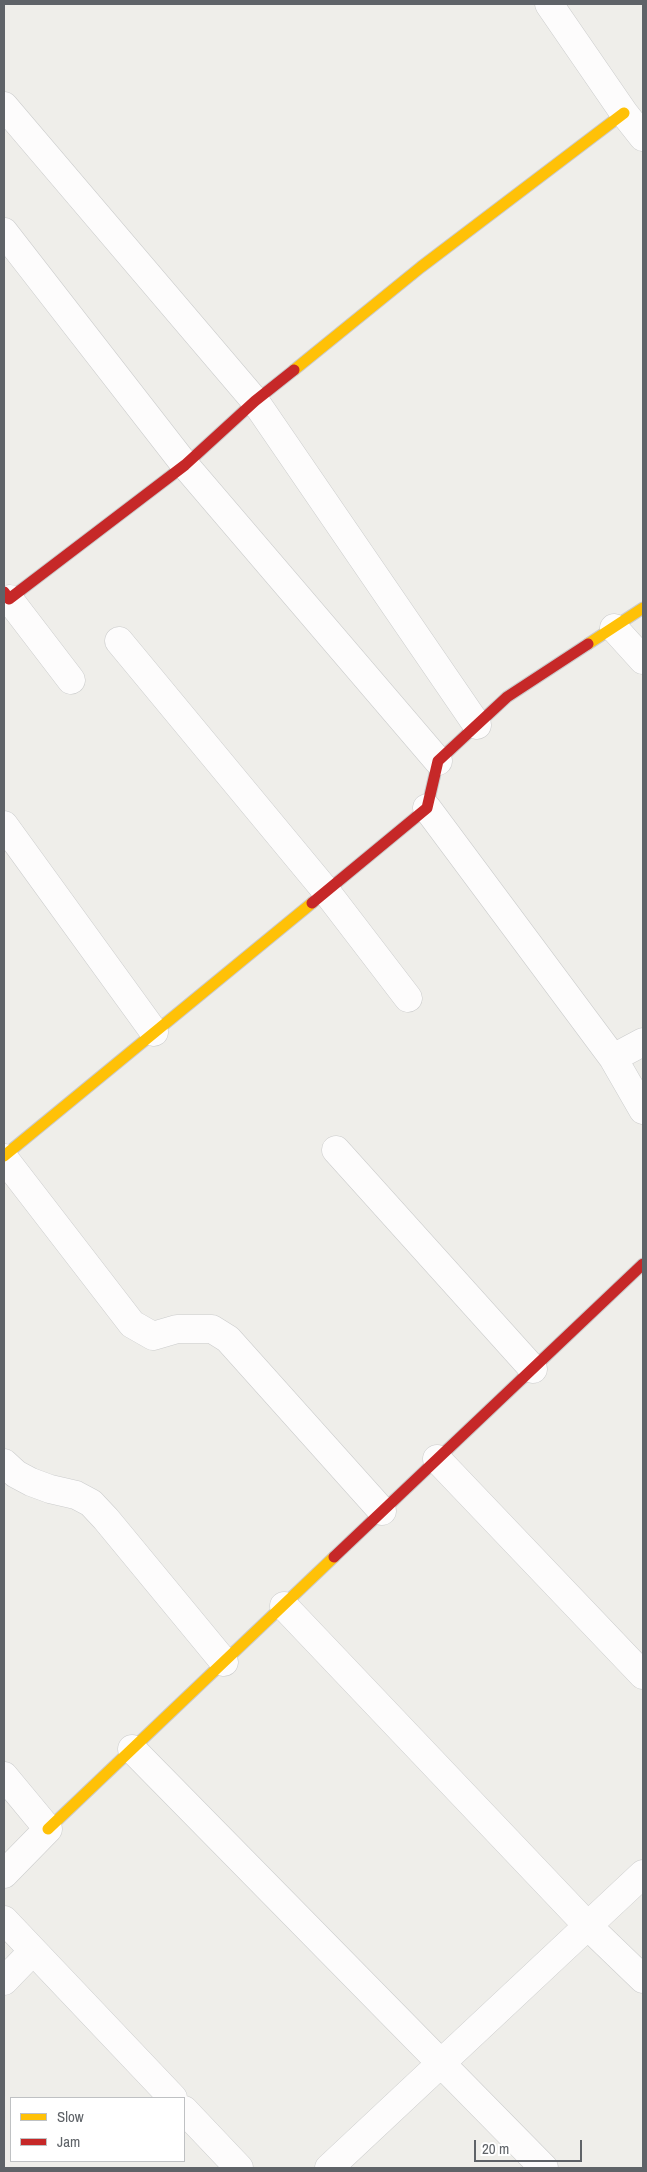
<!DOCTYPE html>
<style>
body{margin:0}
#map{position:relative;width:647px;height:2172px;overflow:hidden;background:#efeeea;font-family:"Archivo Narrow",sans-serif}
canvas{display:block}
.frame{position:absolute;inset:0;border:5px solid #5f6368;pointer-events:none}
.legend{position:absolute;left:10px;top:2097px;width:175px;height:65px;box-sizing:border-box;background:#fff;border:1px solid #bfc1c3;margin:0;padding:6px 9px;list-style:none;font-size:15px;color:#5f6368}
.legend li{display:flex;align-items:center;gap:10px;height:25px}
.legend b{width:25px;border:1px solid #bfc1c3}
.scale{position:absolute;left:474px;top:2140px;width:108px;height:22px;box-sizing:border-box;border:2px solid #5f6368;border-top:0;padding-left:6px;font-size:15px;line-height:18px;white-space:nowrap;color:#5f6368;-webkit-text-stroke:4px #fff;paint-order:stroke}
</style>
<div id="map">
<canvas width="647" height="2172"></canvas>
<div class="frame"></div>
<ul class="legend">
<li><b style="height:6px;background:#ffc107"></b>Slow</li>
<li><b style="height:6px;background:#c62828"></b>Jam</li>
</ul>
<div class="scale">20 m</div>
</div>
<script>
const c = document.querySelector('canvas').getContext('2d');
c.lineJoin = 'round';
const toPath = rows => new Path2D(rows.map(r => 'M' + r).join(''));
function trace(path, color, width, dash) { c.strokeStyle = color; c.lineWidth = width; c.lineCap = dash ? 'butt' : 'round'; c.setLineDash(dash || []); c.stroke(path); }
const street = toPath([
 [549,4,624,113,643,137],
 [4,106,255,401,477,725],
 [4,232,185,465,438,761],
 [9,599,71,680],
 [614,628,643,660],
 [119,641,326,891,408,998],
 [427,808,613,1058,643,1110],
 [4,825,154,1032],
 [613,1058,643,1042],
 [336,1150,533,1369],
 [4,1158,132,1324,153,1336,177,1329,212,1329,228,1339,382,1511],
 [437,1459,643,1675],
 [4,1463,16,1474,31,1482,50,1489,76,1495,91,1503,106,1519,224,1662],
 [284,1606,588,1926,643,1979],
 [132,1749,544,2168],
 [4,1776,48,1829,4,1874],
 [4,1920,173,2098],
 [4,1981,33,1951],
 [184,2110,239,2168],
 [329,2168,643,1874]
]);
const slow = toPath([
 [294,370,421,267,624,113],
 [588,644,643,608],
 [4,1156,312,903],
 [48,1829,334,1557]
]);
const jam = toPath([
 [4,592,9,599,185,465,255,401,294,370],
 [312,903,427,808,438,761,507,697,588,644],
 [334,1557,643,1264]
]);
trace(street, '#cbcccc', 29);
trace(slow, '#cacacb', 13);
trace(jam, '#cacacb', 13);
trace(street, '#fdfcfc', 28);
trace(slow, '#ffc107', 11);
trace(jam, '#c62828', 11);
</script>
